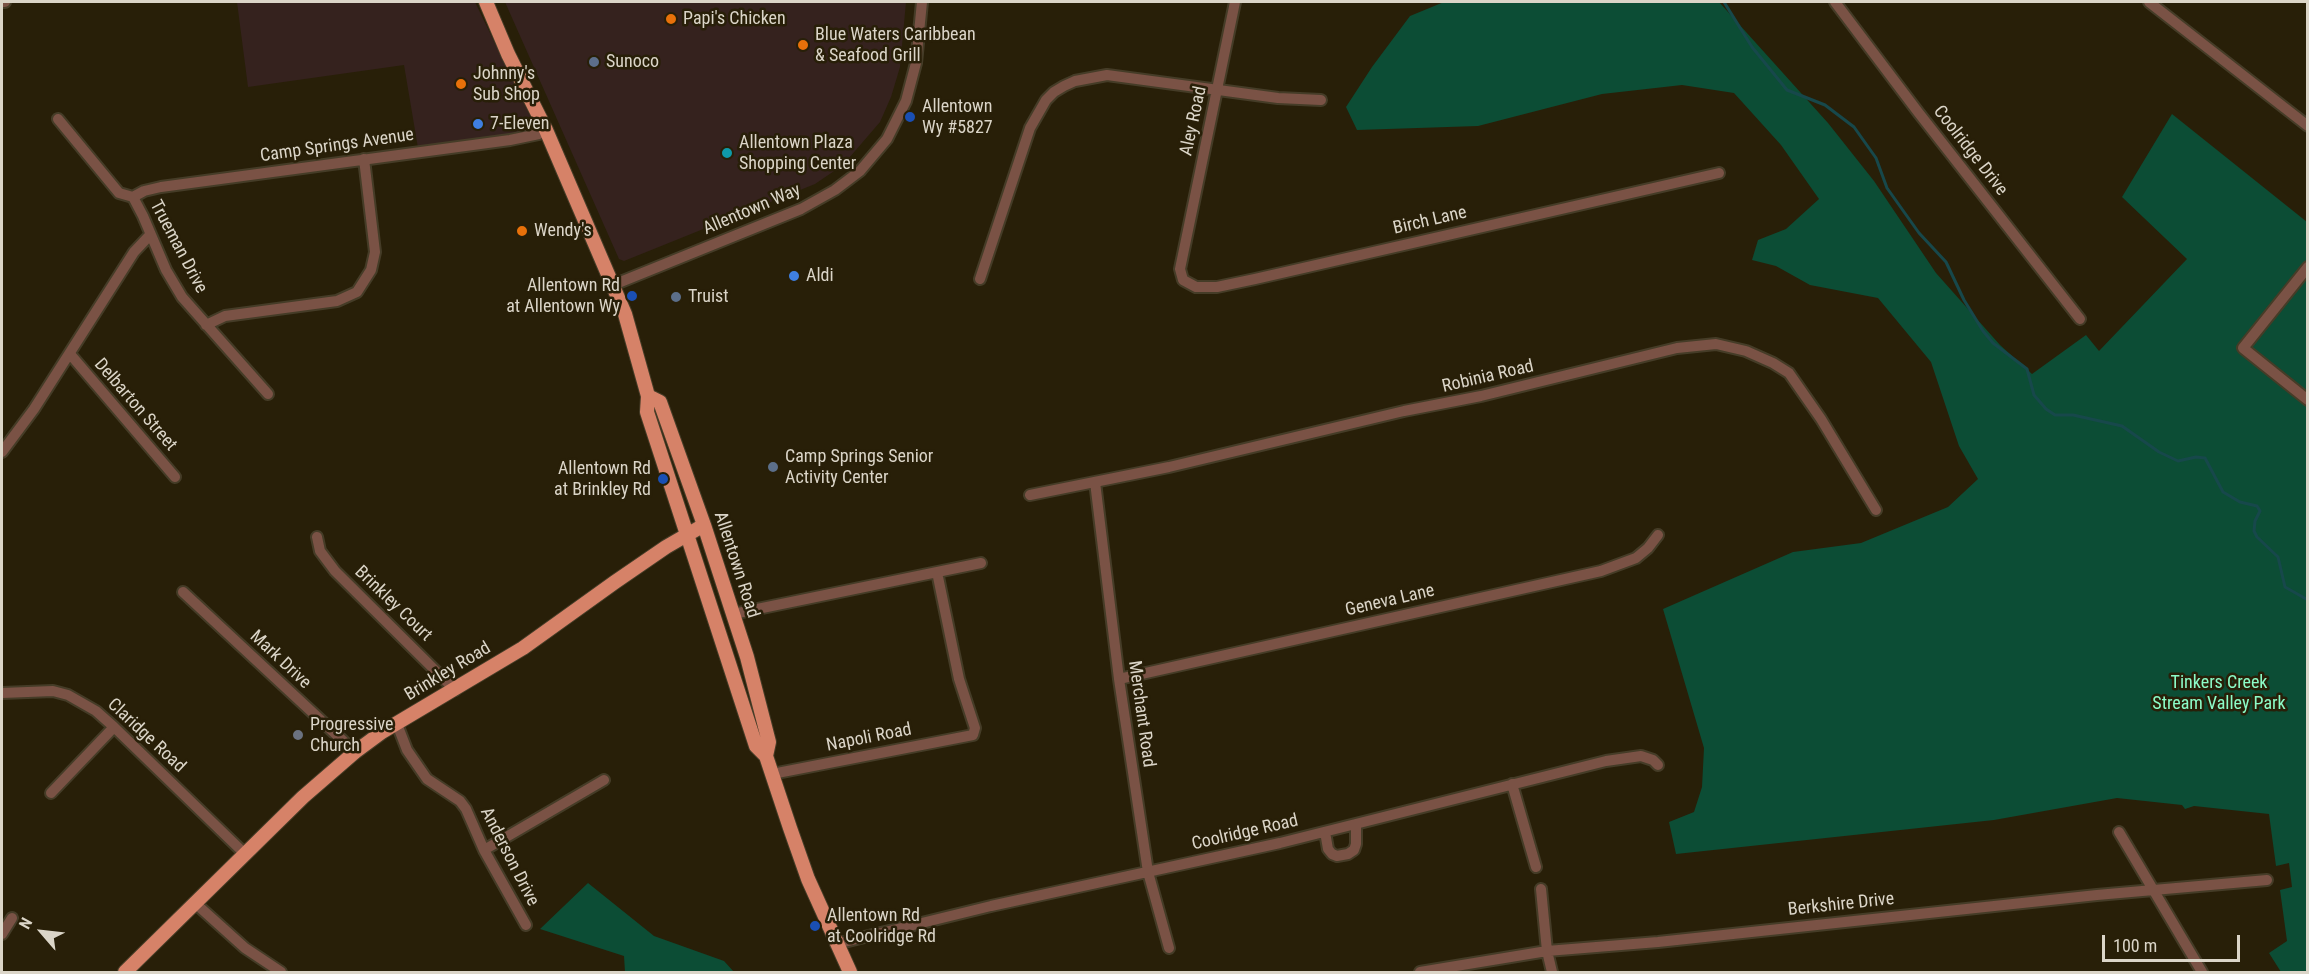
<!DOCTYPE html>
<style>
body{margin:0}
#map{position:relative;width:2309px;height:974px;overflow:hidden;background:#281f08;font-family:"Roboto Condensed",sans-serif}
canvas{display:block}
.frame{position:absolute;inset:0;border:3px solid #dbd5c8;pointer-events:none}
.north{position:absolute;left:12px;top:902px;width:60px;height:60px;-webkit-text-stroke:4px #281f08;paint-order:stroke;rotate:298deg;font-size:16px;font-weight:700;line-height:24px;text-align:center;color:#dbd5c8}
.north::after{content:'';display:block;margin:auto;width:21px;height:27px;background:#dbd5c8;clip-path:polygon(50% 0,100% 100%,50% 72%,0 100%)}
.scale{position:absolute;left:2102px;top:935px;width:138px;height:27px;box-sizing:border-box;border:3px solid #dbd5c8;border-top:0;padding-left:8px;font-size:18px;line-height:21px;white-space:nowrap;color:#dbd5c8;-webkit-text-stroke:4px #281f08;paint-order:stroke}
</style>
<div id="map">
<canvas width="2309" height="974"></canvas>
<div class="frame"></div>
<div class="north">N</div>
<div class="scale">100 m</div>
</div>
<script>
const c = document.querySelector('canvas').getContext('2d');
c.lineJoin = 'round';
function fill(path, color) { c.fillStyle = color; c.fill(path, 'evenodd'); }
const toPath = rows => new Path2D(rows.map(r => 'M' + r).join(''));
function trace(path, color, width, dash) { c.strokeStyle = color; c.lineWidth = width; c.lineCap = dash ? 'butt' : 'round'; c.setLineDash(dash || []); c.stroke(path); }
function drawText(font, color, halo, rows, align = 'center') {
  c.font = font + ' "Roboto Condensed",sans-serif'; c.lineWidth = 5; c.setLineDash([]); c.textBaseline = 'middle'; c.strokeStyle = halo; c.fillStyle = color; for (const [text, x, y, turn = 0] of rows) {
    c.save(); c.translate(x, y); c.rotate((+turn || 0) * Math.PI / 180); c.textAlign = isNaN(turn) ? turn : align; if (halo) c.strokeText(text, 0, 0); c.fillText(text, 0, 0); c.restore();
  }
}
fill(toPath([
 [237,2,475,2,534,124,526,134,418,148,404,65,248,87],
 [505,2,906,2,900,67,891,97,880,122,843,165,815,184,624,261,619,259]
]), '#35221e');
fill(toPath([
 [1444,2,1719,2,1828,123,1874,181,1936,273,2000,345,2032,374,2086,335,2099,351,2187,259,2122,197,2172,114,2307,222,2307,972,2281,972,2269,953,2287,941,2280,890,2292,887,2289,863,2276,866,2269,814,2194,806,2185,809,2182,805,2117,798,1994,820,1676,854,1669,822,1694,812,1702,787,1704,748,1663,609,1793,552,1861,543,1948,507,1978,479,1959,446,1931,362,1878,298,1810,285,1776,266,1752,260,1758,240,1786,229,1819,199,1781,145,1734,93,1682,85,1602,94,1478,126,1357,130,1346,107,1372,67,1410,16],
 [588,883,654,936,724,961,734,972,625,972,624,956,540,929]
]), '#0c4d35');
trace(toPath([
 [1724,2,1752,47,1787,90,1825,105,1854,127,1876,158,1887,188,1919,233,1946,262,1964,300,1983,331,1993,343,2027,369,2034,395,2046,409,2055,415,2073,415,2122,426,2159,452,2178,461,2196,457,2205,458,2223,492,2240,502,2257,506,2260,511,2255,521,2254,531,2257,537,2278,557,2285,587,2308,600]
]), '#17484b', 3);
const minor = toPath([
 [2,2,5,2],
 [1235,2,1180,269,1183,280,1196,287,1217,287,1255,279,1719,173],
 [1835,2,1918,112,2080,319],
 [2149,2,2308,126],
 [58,119,119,193,133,197,143,216,166,270,182,297,268,394],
 [133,197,144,191,161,187,510,140,539,134,546,130],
 [2308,267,2243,348,2308,400],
 [980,279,1030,128,1046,100,1054,92,1064,86,1075,81,1107,75,1278,98,1321,100],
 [613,285,801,209,835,190,860,171,887,139,906,101,916,63,922,2],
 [206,325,225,316,337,301,357,292,371,270,375,252,364,159],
 [70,354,175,477],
 [2,452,34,409,134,252,150,235],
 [1095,482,1119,679,1148,872,1169,948],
 [1030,495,1169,467,1404,411,1481,396,1677,348,1716,344,1746,351,1773,363,1789,373,1821,419,1876,510],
 [317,537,320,551,335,571,455,690],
 [183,592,355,752],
 [733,614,981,563],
 [1119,679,1601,571,1636,558,1648,548,1658,535],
 [2,693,53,691,68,695,96,711,114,727,245,854],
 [397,724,407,750,427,779,460,801,466,809,484,850,526,925],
 [772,774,973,735,975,728,959,679,937,572],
 [1512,784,1536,867],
 [51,793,114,727],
 [1325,832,1328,849,1332,854,1337,856,1348,854,1354,850,1356,844,1356,824],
 [2119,832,2202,972],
 [484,850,604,780],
 [1541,889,1547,951,1552,972],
 [195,903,245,948,281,972],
 [2,934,12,918],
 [836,944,991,906,1280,843,1606,761,1641,756,1653,760,1658,765],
 [1420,972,1547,951,1658,942,2097,895,2267,880]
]);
const major = toPath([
 [486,2,508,54,546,130,625,314,648,396,647,412,756,746,766,756],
 [648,396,660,402,704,525,747,657,769,742,766,756,790,828,808,879,850,972],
 [125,972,303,797,355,752,382,732,523,648,615,582,666,547,704,525]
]);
trace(minor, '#453c27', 14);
trace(major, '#453c27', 16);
trace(minor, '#7a5245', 10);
trace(major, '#d68268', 14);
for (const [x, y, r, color] of [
 [671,19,6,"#e8710a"],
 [803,45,6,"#e8710a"],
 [594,62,6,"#5c6f8a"],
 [461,84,6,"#e8710a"],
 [910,117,6,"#1a4fb4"],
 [478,124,6,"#3f7fe0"],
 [727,153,6,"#0f9aa8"],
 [522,231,6,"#e8710a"],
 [794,276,6,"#3f7fe0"],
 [632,296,6,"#1a4fb4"],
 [676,297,6,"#5c6f8a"],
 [773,467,6,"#5c6f8a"],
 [663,479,6,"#1a4fb4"],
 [298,735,6,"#6b7280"],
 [815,926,6,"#1a4fb4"]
]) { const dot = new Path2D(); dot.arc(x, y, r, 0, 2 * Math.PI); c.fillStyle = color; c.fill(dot); trace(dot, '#281f08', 2); }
drawText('18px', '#dbd5c8', '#281f08', [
 ["Papi's Chicken",683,19],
 ["Blue Waters Caribbean",815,35],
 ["& Seafood Grill",815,56],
 ["Sunoco",606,62],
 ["Johnny's",473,74],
 ["Sub Shop",473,95],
 ["Allentown",922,107],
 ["Wy #5827",922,128],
 ["7-Eleven",490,124],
 ["Allentown Plaza",739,143],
 ["Shopping Center",739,164],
 ["Wendy's",534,231],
 ["Aldi",806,276],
 ["Allentown Rd",620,286,"right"],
 ["at Allentown Wy",620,307,"right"],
 ["Truist",688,297],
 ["Camp Springs Senior",785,457],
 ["Activity Center",785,478],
 ["Allentown Rd",651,469,"right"],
 ["at Brinkley Rd",651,490,"right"],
 ["Progressive",310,725],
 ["Church",310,746],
 ["Allentown Rd",827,916],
 ["at Coolridge Rd",827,937]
], 'left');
drawText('18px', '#dbd5c8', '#281f08', [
 ["Aley Road",1194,121,-78],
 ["Camp Springs Avenue",337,146,-8],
 ["Coolridge Drive",1970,151,52],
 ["Allentown Way",752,210,-23],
 ["Birch Lane",1430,221,-13],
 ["Trueman Drive",178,247,62],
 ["Robinia Road",1488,377,-13],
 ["Delbarton Street",135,405,49],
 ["Allentown Road",736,565,72],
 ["Geneva Lane",1390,601,-13],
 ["Brinkley Court",393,604,44],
 ["Mark Drive",280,660,43],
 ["Brinkley Road",448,672,-31],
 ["Merchant Road",1141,714,82],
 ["Claridge Road",146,736,43],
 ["Napoli Road",869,738,-11],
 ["Coolridge Road",1245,833,-13],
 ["Anderson Drive",509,857,63],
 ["Berkshire Drive",1841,905,-6]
]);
drawText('18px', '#8cfcc8', '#281f08', [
 ["Tinkers Creek",2219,683],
 ["Stream Valley Park",2219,704]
]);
</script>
